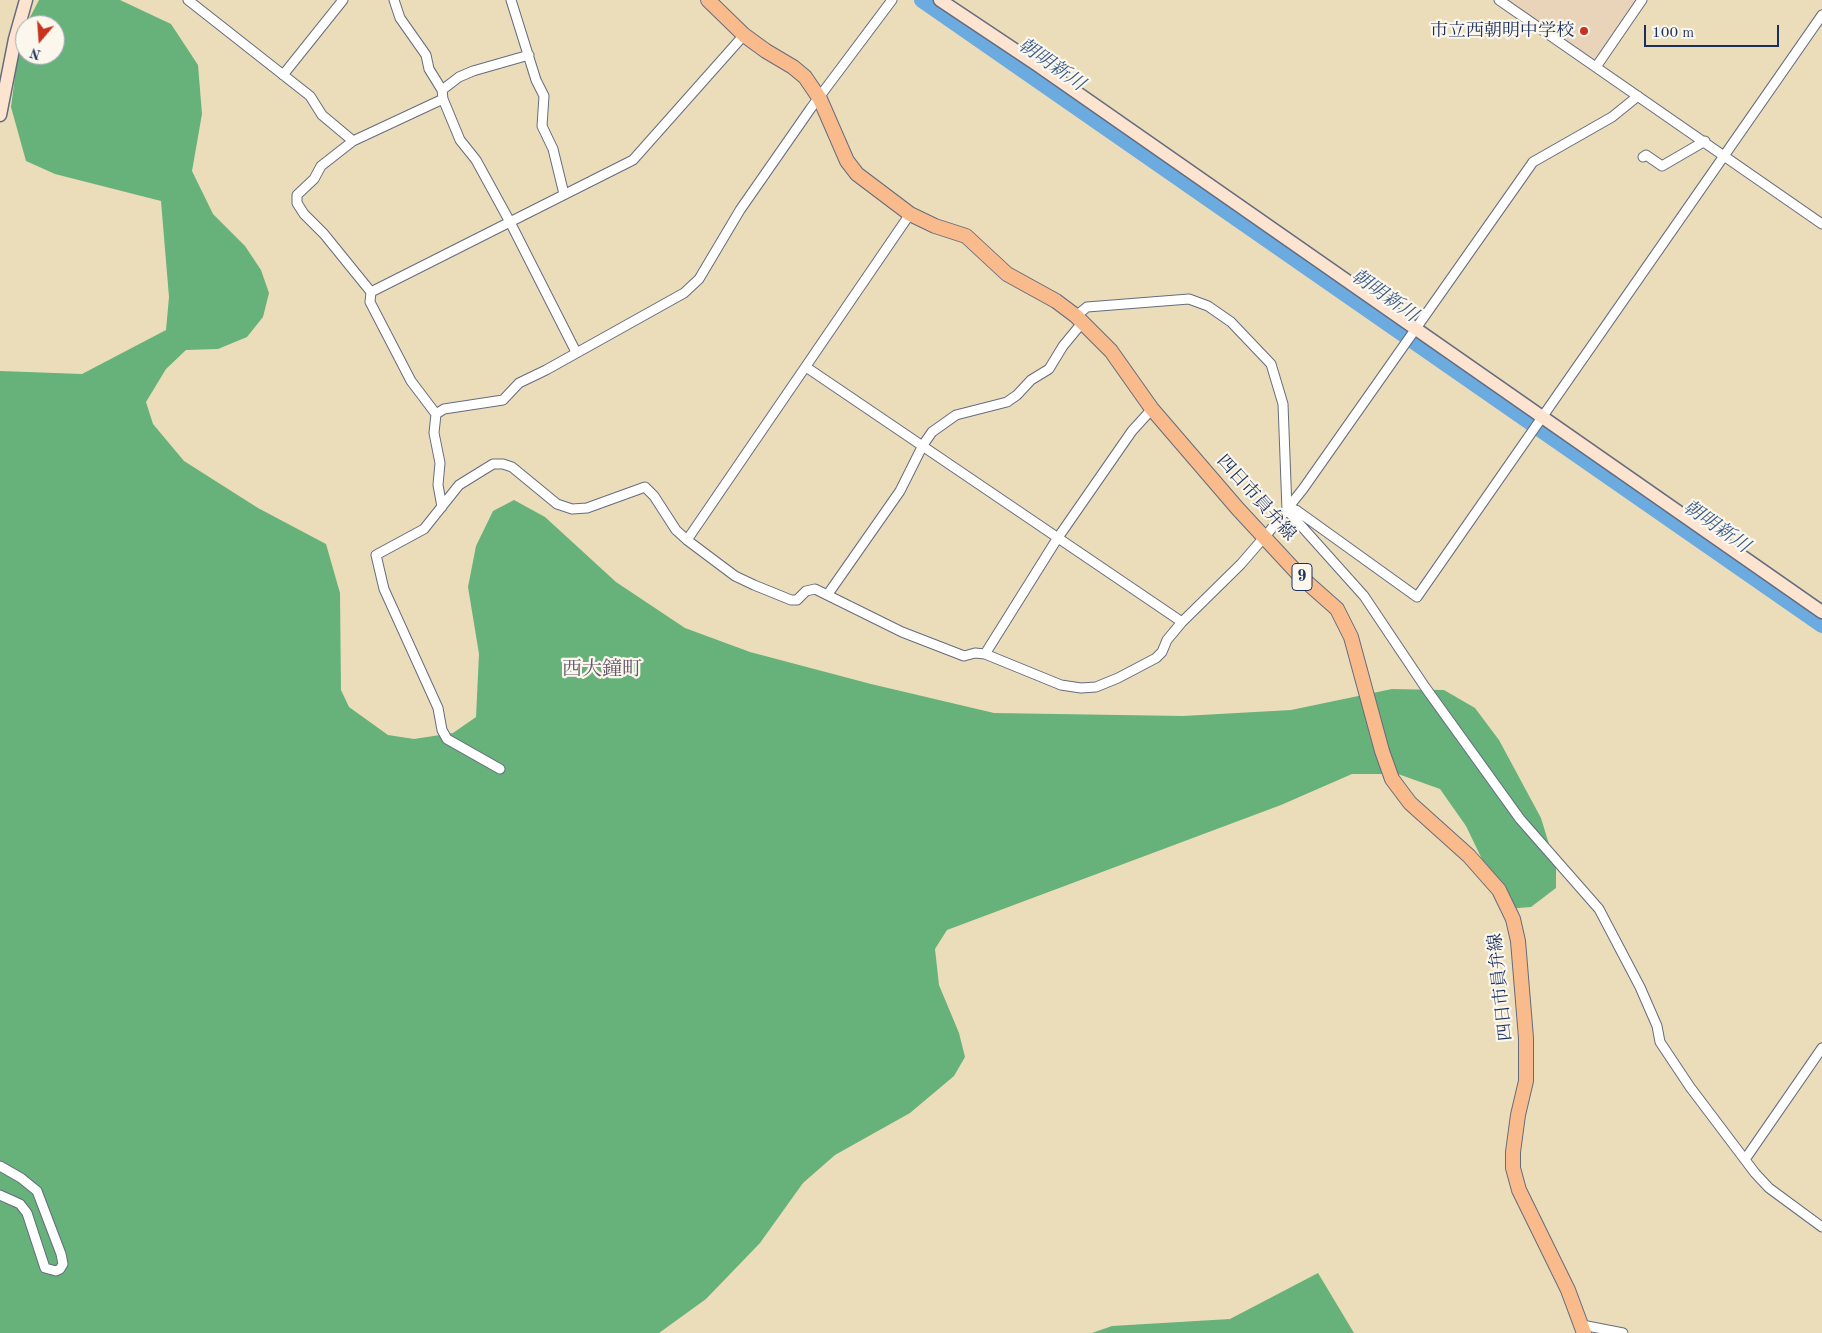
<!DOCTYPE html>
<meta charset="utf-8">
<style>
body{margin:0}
#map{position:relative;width:1822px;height:1333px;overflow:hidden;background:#ecddba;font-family:"Old Standard TT",serif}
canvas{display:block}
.north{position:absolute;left:15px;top:15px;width:50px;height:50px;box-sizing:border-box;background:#fbf7ec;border:1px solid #a1a7b3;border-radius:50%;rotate:198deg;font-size:14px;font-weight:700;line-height:20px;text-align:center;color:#1b2f5e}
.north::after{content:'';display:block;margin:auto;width:18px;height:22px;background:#c8321e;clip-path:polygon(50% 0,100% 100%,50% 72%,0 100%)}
.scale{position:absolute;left:1644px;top:25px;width:135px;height:22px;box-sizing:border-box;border:2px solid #1b2f5e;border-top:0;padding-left:6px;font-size:15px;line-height:18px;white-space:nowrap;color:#1b2f5e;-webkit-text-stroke:4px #fbf7ec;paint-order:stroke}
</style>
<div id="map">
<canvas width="1822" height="1333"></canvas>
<div class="north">N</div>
<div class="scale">100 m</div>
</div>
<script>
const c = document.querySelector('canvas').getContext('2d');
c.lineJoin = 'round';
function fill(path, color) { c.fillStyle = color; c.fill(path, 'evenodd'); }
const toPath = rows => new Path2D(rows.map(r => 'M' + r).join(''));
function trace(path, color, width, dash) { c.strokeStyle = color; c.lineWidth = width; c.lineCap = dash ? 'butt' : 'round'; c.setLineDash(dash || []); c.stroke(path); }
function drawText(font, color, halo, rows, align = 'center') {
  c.font = font + ' "Old Standard TT","Noto Serif JP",serif'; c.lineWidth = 4.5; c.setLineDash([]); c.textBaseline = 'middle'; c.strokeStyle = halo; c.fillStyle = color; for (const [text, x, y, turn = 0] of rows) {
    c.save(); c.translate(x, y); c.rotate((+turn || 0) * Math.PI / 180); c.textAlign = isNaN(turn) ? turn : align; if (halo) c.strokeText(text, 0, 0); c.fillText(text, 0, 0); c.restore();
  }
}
fill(toPath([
 [1507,0,1639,0,1596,62]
]), '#e9d4b9');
fill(toPath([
 [39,0,120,0,171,24,198,65,202,114,192,171,213,214,245,246,261,270,269,293,263,317,247,337,218,349,186,350,166,369,146,402,153,424,184,461,258,508,326,544,340,593,341,690,349,707,388,735,414,739,453,733,476,717,479,654,468,587,476,546,493,511,514,500,545,517,616,582,685,628,750,652,871,684,994,713,1183,716,1291,710,1392,689,1444,690,1475,708,1499,740,1541,818,1556,867,1556,888,1531,907,1506,909,1466,826,1440,789,1398,774,1352,774,1281,805,947,930,935,949,939,985,959,1033,965,1057,954,1076,910,1113,835,1155,803,1183,760,1243,706,1299,659,1333,0,1333,0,371,82,374,166,330,169,297,161,201,55,174,26,161,11,107,20,38,25,28,25,55,55,55,55,25,26,25],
 [1318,1273,1354,1333,1092,1333,1112,1326,1230,1319]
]), '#66b27a');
trace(toPath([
 [922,0,1822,625]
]), '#6cabdf', 16);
const street = toPath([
 [188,0,310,96,322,115,353,141],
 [394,0,400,18,426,55,429,69,442,90,443,99,460,140,476,160,510,222,576,352],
 [511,0,536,80,544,96,542,126,553,149,564,194],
 [1499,0,1822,224],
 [1596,67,1642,0],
 [283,75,343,0],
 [442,90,459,77,473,71,529,55],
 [1643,157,1646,155,1662,166,1705,141],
 [371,292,633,160,744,35],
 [1076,316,1087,307,1189,299,1208,306,1231,322,1271,364,1283,404,1287,510,1364,596,1425,687,1520,819,1599,909,1640,987,1657,1026,1660,1042,1690,1087,1755,1173,1769,1188,1822,1227],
 [806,367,1182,622],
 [436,414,444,409,503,400,519,383,546,370,684,293,699,279,740,210,811,108,892,0],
 [442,507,438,485,440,463,434,433,436,414,411,381,370,302,371,292,324,234,304,214,297,203,297,195,314,179,321,166,353,141,443,99],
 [1287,510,1296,510,1417,597,1822,15],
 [1268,533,1303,489,1533,162,1612,117,1638,96],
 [687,540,910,214],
 [828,594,900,491,923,445,932,432,956,415,1007,402,1017,395,1031,380,1049,369,1063,346,1082,323],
 [985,654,1057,539,1132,431,1152,409],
 [500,769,447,739,442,730,438,708,384,589,376,555,424,529,459,485,493,464,503,464,512,467,557,504,572,509,587,508,645,487,654,496,676,530,687,540,735,576,754,585,791,600,797,600,806,591,815,589,902,632,964,656,975,653,985,654,1061,685,1081,688,1096,687,1118,678,1156,658,1162,652,1167,640,1182,622,1241,564,1260,542],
 [1746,1158,1822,1048],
 [0,1166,21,1178,37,1191,61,1254,63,1264,60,1269,56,1271,45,1268,27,1213,20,1204,0,1195],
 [1582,1325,1623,1333]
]);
const secondary = toPath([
 [940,0,1036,64,1822,612],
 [0,115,15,39,26,0]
]);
const primary = toPath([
 [708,0,744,35,766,51,793,67,805,77,820,99,847,161,857,174,910,214,935,226,966,236,1007,274,1056,301,1076,316,1111,351,1152,409,1238,509,1302,578,1337,609,1351,637,1382,751,1392,779,1410,803,1469,856,1499,890,1513,919,1518,941,1526,1038,1526,1081,1518,1115,1513,1152,1513,1168,1519,1190,1568,1290,1584,1333]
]);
trace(street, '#646c7e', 11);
trace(secondary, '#646c7e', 15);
trace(primary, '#646c7e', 16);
trace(street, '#fff', 9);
trace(secondary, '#fde4d1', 12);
trace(primary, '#fabb8c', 14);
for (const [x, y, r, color] of [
 [1584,31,5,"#c8321e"]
]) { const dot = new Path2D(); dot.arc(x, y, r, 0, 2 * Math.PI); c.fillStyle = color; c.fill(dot); trace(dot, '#fbf7ec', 2); }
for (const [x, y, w] of [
 [1302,577,20]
]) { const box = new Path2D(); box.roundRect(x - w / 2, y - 13.5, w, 27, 4); c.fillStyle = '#fbf7ec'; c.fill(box); trace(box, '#1b2f5e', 1); }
drawText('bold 16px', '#1b2f5e', null, [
 ["9",1302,577]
]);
drawText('18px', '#1b2f5e', '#fbf7ec', [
 ["市立西朝明中学校",1574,31]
], 'right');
drawText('18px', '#1b2f5e', '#fbf7ec', [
 ["四日市員弁線",1256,498,48],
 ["四日市員弁線",1501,987,-96]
]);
drawText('italic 19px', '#375a8b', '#fbf7ec', [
 ["朝明新川",1051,65,35],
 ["朝明新川",1384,296,35],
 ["朝明新川",1716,527,35]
]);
drawText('20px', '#66596d', '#fbf7ec', [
 ["西大鐘町",602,670]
]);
</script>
